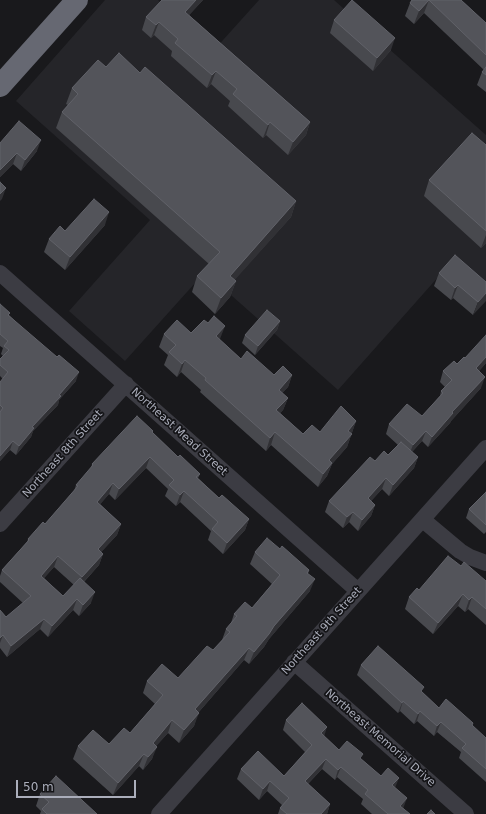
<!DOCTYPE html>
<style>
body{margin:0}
#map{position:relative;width:486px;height:814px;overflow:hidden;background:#19191c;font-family:"DejaVu Sans",sans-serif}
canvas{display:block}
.scale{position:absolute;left:16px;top:780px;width:120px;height:18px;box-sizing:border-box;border:2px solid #abaebb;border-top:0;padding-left:5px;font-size:12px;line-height:14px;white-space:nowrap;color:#abaebb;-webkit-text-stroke:3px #141417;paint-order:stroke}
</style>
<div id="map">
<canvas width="486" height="814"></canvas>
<div class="scale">50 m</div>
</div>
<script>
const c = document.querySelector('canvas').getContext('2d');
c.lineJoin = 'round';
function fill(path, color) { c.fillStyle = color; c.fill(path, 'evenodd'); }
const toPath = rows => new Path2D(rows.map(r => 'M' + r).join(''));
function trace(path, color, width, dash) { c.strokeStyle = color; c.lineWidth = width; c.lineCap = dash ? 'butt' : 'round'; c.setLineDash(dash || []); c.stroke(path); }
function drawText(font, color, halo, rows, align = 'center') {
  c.font = font + ' "DejaVu Sans",sans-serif'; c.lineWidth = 3.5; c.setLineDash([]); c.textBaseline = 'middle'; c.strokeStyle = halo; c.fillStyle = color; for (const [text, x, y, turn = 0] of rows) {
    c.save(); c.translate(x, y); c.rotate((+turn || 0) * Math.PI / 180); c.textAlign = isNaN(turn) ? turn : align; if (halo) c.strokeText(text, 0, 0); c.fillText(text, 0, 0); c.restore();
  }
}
fill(toPath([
 [105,0,158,0,214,50,259,0,334,0,486,135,486,285,455,258,338,390,205,272,125,361,69,311,150,220,16,101]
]), '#252529');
trace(toPath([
 [0,273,358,591],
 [423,520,460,551,470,557,486,563],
 [0,524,126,384],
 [294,662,466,814],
 [159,814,486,448]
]), '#3c3c43', 16);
trace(toPath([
 [0,86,77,0]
]), '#666872', 22);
fill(toPath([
 [162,0,203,0,189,15,310,122,306,135,288,155,266,135,263,138,228,106,230,101,211,84,207,88,171,56,172,51,154,35,151,38,142,30,146,17],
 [412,0,461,0,486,23,486,92,477,85,482,72,484,70,424,13,414,24,405,16,410,3],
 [334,20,391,50,373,71,330,33],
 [106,67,140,73,296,201,291,217,234,280,236,281,230,297,215,314,192,292,197,276,209,264,56,128,62,112,68,105,66,104,72,88],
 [0,143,37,151,21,171,13,164,0,177],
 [486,145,486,243,481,248,424,196,429,180],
 [105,225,65,270,44,252,49,239,65,231],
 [439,273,486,282,473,315,453,298,451,300,434,286],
 [0,304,9,315,76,381,59,400,58,405,33,431,31,437,16,455,10,450,0,461,0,382,3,379,0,376,0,359,3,356,1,354,3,348,0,346],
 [280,321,277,330,255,355,242,343,245,335],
 [164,334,220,339,220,340,241,359,274,375,292,375,288,387,282,393,288,398,283,410,280,413,303,434,320,432,356,421,347,447,332,464,327,476,318,487,271,445,266,451,200,392,201,390,181,372,177,377,164,365,168,355,159,347],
 [465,358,486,363,479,371,481,388,451,421,450,423,428,447,422,441,412,452,418,457,414,468,389,496,382,489,371,501,375,505,371,516,358,531,349,522,343,528,325,512,329,501,375,461,388,455,398,445,386,434,389,424,422,416,440,396,441,391,445,387,440,382,443,371,457,364],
 [153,431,153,433,178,457,200,474,198,478,219,498,249,519,245,530,223,554,208,540,211,531,180,502,176,506,165,496,168,489,146,468,115,500,109,494,100,504,121,524,117,535,101,552,103,554,99,565,84,582,91,603,79,616,73,610,48,637,40,629,7,657,0,648,0,610,6,617,23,603,0,582,0,576,2,570,27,542,28,539,45,524,74,491,76,485,91,468,92,464],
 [54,567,74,585,63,596,44,578],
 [486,492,486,532,484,534,466,518,469,509],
 [280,549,309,570,308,574,310,591,269,639,264,647,249,664,244,660,198,713,194,726,179,743,168,733,156,746,152,759,143,770,139,766,113,795,73,759,78,746,109,744,130,733,155,704,143,693,147,681,178,678,213,650,222,640,226,629,231,623,234,614,252,608,272,584,250,564,255,552],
 [461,566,486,581,486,625,468,609,465,612,458,606,433,634,405,609,409,597,419,590],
 [361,665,422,692,439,708,473,723,472,726,486,738,486,782,459,758,461,752,437,732,434,736,417,721,414,724,400,711,398,713,357,675],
 [286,720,324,736,339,750,361,759,395,788,403,808,410,814,372,814,361,804,363,799,337,777,335,780,322,769,308,784,330,804,327,814,278,814,280,808,282,805,267,791,259,800,237,779,241,769,284,776,305,752,283,730],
 [40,794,97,814,40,814,41,811,36,806]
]), '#48494e');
fill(toPath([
 [196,0,203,0,180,25,185,12],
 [429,0,424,13,414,24,419,11],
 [159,22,154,35,151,38,156,25],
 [395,38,391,50,373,71,377,58],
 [216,71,211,84,207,88,212,75],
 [270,122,266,135,263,138,268,125],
 [310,122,306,135,288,155,293,142],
 [41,140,37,151,21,171,25,160],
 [17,153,13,164,0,177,0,170],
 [6,188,2,199,0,201,0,194],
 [296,201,291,217,224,292,230,276],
 [109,212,105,225,65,270,70,257],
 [486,235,486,243,481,248],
 [236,281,230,297,215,314,221,298],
 [458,285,453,298,451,300,455,288],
 [486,293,486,301,473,315,478,302],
 [280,321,277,330,255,355,258,346],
 [225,326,220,339,211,349,216,336],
 [486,357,486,363,472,379,476,368],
 [185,360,181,372,177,377,182,364],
 [79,372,76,381,59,400,58,405,33,431,31,437,16,455,19,446,32,427],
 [292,375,288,387,274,402,279,390],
 [485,377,481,388,451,421,450,423,428,447,432,437,452,412],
 [288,398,283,410,272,423,276,410],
 [356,421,347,447,332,464,327,476,318,487,329,460,348,431],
 [426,431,422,441,409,455,413,445],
 [275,432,271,445,266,451,270,438],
 [13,441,10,450,0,461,0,456],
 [150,457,146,468,115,500,119,489],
 [418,457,414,468,389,496,393,485],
 [386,478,382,489,364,509,368,498],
 [113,483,109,494,93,513,97,502],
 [184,491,180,502,176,506,180,495],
 [375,505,371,516,358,531,362,520],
 [353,512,349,522,343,528,347,517],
 [249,519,245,530,223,554,227,543],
 [121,524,117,535,94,560,98,549],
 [103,554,99,565,78,588,82,577],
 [58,556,54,567,37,586,41,576],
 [315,579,310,591,269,639,264,647,249,664,254,652,274,626],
 [95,592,91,603,79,616,83,605],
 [463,594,458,606,433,634,438,623],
 [472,597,468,609,465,612,469,600],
 [77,599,73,610,48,637,52,626],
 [44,619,40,629,7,657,11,646],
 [3,635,0,643,0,638],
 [249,648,244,660,190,722,195,709],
 [403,701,400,711,398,713,402,703],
 [420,711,417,721,414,724,418,714],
 [199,713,194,726,179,743,184,730],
 [172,720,168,733,148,755,153,743],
 [441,722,437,732,434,736,437,726],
 [327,727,324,737,321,733],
 [157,747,152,759,143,770,148,757],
 [144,754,139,766,113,795,118,783],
 [326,759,322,769,301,791,305,781],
 [341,767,337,777,335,780,338,770],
 [399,778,395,788,388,796,392,785],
 [270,781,267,791,259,800,263,789],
 [407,798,403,809,400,806],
 [330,804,327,814,321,814]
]), '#313135');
const building = toPath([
 [162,0,196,0,185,12,310,122,293,142,270,122,268,125,233,94,237,89,216,71,212,75,175,43,178,39,159,22,156,25,146,17,162,0],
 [352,0,395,38,377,58,334,20,352,0],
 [412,0,429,0,419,11,410,3,412,0],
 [429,0,461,0,486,23,486,55,429,0],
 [119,53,140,73,145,67,296,201,230,276,236,281,221,298,197,276,220,252,62,112,78,94,72,88,98,60,106,67,119,53],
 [486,67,486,75,482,72,486,67],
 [19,121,41,140,25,160,17,153,0,170,0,143,19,121],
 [472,133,486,145,486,231,429,180,472,133],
 [0,182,6,188,0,194,0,182],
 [94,199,109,212,70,257,49,239,60,226,65,231,94,199],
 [455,255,486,282,486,293,478,302,458,285,455,288,439,273,455,255],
 [0,304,10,313,8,315,57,357,59,355,79,372,59,395,61,396,32,427,34,428,19,446,13,441,0,456,0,412,3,408,0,405,0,382,8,372,0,365,0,359,9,350,4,346,8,341,0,334,0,304],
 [267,310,280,321,258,346,245,335,267,310],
 [214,316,225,326,216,336,241,359,247,351,274,375,283,366,292,375,279,390,288,398,276,410,303,434,312,425,320,432,341,406,356,421,348,431,352,434,329,460,332,463,323,474,275,432,270,438,205,380,206,378,185,360,182,364,169,352,176,345,164,334,177,320,191,333,204,320,208,323,214,316],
 [486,335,486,357,476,368,485,377,452,412,453,413,432,437,426,431,413,445,389,424,407,404,422,416,443,393,441,391,452,380,443,371,454,361,457,364,464,357,465,358,486,335],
 [137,416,153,431,152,432,178,457,180,455,200,474,196,477,219,498,222,495,249,519,227,543,212,529,218,522,184,491,180,495,169,485,174,480,150,457,119,489,113,483,97,502,121,524,98,549,103,554,82,577,58,556,41,576,63,596,80,578,95,592,83,605,77,599,52,626,44,619,11,646,3,635,0,638,0,610,6,617,31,596,2,570,29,540,28,539,43,522,45,524,78,486,76,485,93,465,92,464,137,416],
 [401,442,418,457,393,485,386,478,368,498,375,505,362,520,353,512,347,517,329,501,370,457,375,461,384,451,388,455,401,442],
 [486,492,486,525,469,509,486,492],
 [267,538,280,549,282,546,309,570,307,573,315,579,274,626,269,634,254,652,249,648,195,709,199,713,184,730,172,720,153,743,157,747,148,757,144,754,118,783,78,746,93,730,109,744,124,728,130,733,163,695,147,681,162,664,178,678,207,646,213,650,230,632,226,629,237,616,234,614,245,602,252,608,280,575,255,552,267,538],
 [448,556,461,566,464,562,486,581,486,609,472,597,469,600,463,594,438,623,409,597,417,588,419,590,448,556],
 [378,646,424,687,421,691,439,708,446,699,473,723,472,725,486,738,486,769,462,748,466,744,441,722,437,726,420,711,418,714,403,701,402,703,361,665,378,646],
 [302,703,327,727,321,733,339,750,347,741,363,754,360,758,381,776,388,768,399,778,392,785,407,798,400,806,410,814,388,814,365,794,368,790,341,767,338,770,326,759,305,781,330,804,321,814,287,814,280,808,289,798,270,781,263,789,241,769,258,751,284,776,312,745,286,720,302,703],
 [56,776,97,814,47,814,42,809,49,802,40,794,56,776],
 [431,810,435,814,427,814,431,810]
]);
fill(building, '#53545a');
trace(building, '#616269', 1);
drawText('11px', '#abaebb', '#141417', [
 ["Northeast Mead Street",179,432,42],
 ["Northeast 8th Street",63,454,-48],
 ["Northeast 9th Street",322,631,-48],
 ["Northeast Memorial Drive",380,738,41]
]);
</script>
